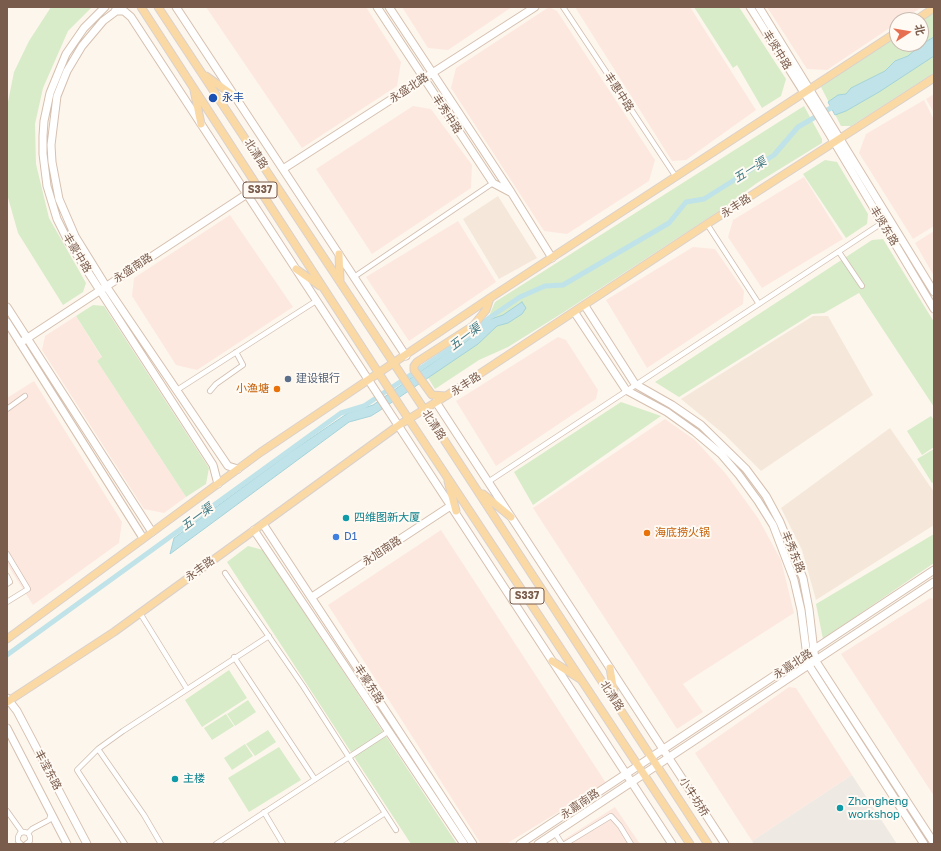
<!DOCTYPE html>
<meta charset="utf-8">
<style>
body{margin:0}
#map{position:relative;width:941px;height:851px;overflow:hidden;background:#fdf6ec;font-family:"Golos Text","Noto Sans SC",sans-serif}
canvas{display:block}
.frame{position:absolute;inset:0;border:8px solid #7a5c4d;pointer-events:none}
.north{position:absolute;left:889px;top:12px;width:40px;height:40px;box-sizing:border-box;background:#fffaf3;border:1px solid #cabbb1;border-radius:50%;rotate:78deg;font-size:11px;font-weight:700;line-height:16px;text-align:center;color:#7a5c4d}
.north::after{content:'';display:block;margin:auto;width:14px;height:18px;background:#e76f51;clip-path:polygon(50% 0,100% 100%,50% 72%,0 100%)}
</style>
<div id="map">
<canvas width="941" height="851"></canvas>
<div class="frame"></div>
<div class="north">北</div>
</div>
<script>
const c = document.querySelector('canvas').getContext('2d');
c.lineJoin = 'round';
function fill(path, color) { c.fillStyle = color; c.fill(path, 'evenodd'); }
const toPath = rows => new Path2D(rows.map(r => 'M' + r).join(''));
function trace(path, color, width, dash) { c.strokeStyle = color; c.lineWidth = width; c.lineCap = dash ? 'butt' : 'round'; c.setLineDash(dash || []); c.stroke(path); }
function drawText(font, color, halo, rows, align = 'center') {
  c.font = font + ' "Golos Text","Noto Sans SC",sans-serif'; c.lineWidth = 4; c.setLineDash([]); c.textBaseline = 'middle'; c.strokeStyle = halo; c.fillStyle = color; for (const [text, x, y, turn = 0] of rows) {
    c.save(); c.translate(x, y); c.rotate((+turn || 0) * Math.PI / 180); c.textAlign = isNaN(turn) ? turn : align; if (halo) c.strokeText(text, 0, 0); c.fillText(text, 0, 0); c.restore();
  }
}
fill(toPath([
 [498,196,537,258,499,279,463,219],
 [813,316,828,316,873,395,761,471,725,435,681,399],
 [890,428,934,492,934,525,816,600,802,550,781,508]
]), '#f5e8da');
fill(toPath([
 [206,7,366,7,401,62,397,86,302,148],
 [402,7,512,7,448,50,428,48],
 [549,7,557,11,655,160,649,181,567,234,544,231,451,88,456,68],
 [575,7,690,7,756,110,686,160,672,161],
 [767,7,922,7,902,20,897,20,897,23,827,70,807,69],
 [934,94,934,113,926,99],
 [924,100,934,120,934,226,913,239,859,153,866,134],
 [413,106,431,109,472,165,471,188,372,254,316,169],
 [804,177,843,239,762,288,728,237,733,220],
 [230,215,293,307,197,370,176,365,132,296,134,278],
 [458,221,496,282,409,341,366,277],
 [934,231,934,276,915,243],
 [693,247,715,249,744,291,743,304,647,368,606,300],
 [76,316,102,358,97,361,186,497,164,513,144,509,42,350,45,336],
 [558,337,566,340,598,390,596,399,496,466,456,401],
 [34,381,122,522,119,543,33,605,7,564,7,398],
 [665,419,695,440,726,474,758,518,781,560,794,613,683,684,703,712,677,729,533,508],
 [441,530,606,783,506,844,481,844,328,605],
 [930,598,934,599,934,796,841,654],
 [789,687,796,688,852,775,752,841,695,753],
 [615,807,640,844,557,844]
]), '#fde8e0');
fill(toPath([
 [852,775,897,844,754,844,752,841]
]), '#efe9e4');
fill(toPath([
 [51,7,92,7,68,31,43,88,35,124,36,164,49,218,86,283,83,292,63,305,18,233,7,194,7,107,14,72,29,41],
 [694,7,739,7,786,79,781,96,762,108,737,65,733,68],
 [934,13,934,73,851,126,841,126,821,87,831,79,897,36,897,44,921,44,921,21],
 [804,106,822,139,822,143,757,183,719,211,564,312,508,347,479,360,435,389,422,368,489,316,495,302],
 [825,160,837,162,868,214,867,224,846,238,803,174],
 [883,239,934,322,934,407,859,293,824,313,812,314,679,397,655,382,872,240],
 [93,305,104,306,209,468,206,484,186,497,97,361,102,357,76,316],
 [621,402,661,416,533,505,514,472],
 [931,416,934,420,934,447,922,455,907,431],
 [934,449,934,482,932,483,917,459],
 [934,534,934,563,823,639,816,604],
 [248,546,263,550,457,844,411,844,227,562],
 [229,670,247,698,202,727,185,700],
 [248,700,256,712,235,726,227,714],
 [226,714,234,726,212,740,204,728],
 [268,730,276,742,255,756,246,744],
 [245,744,253,756,232,770,224,758],
 [279,747,301,780,249,812,228,778]
]), '#d8ecc9');
const water = toPath([
 [934,37,934,56,879,92,846,111,835,115,828,102,838,95,846,94,851,88,885,71,895,61,908,56,922,44,934,37],
 [522,302,526,308,522,314,508,323,497,326,478,344,379,411,371,416,349,422,170,554,174,538,292,451,348,413,373,405,448,352,458,348,473,336,488,320,503,315,522,302]
]);
fill(water, '#bfe3e8');
trace(water, '#a5d3da', 1);
trace(toPath([
 [7,655,341,413,364,406,469,336,489,318,520,297,545,286,563,285,669,223,686,202,704,199,774,155,798,127,836,105]
]), '#bfe3e8', 5);
const street = toPath([
 [563,7,676,177],
 [707,224,759,304],
 [839,252,862,286],
 [354,277,493,183],
 [177,390,316,301],
 [210,391,216,384,243,365,236,352],
 [7,409,25,396],
 [488,482,882,223],
 [7,554,28,589,7,602],
 [225,573,303,686,396,830],
 [7,576,10,582,7,584],
 [140,613,187,689],
 [234,657,314,778],
 [98,749,144,815,161,844],
 [7,811,22,832],
 [264,812,283,844],
 [28,833,32,829,49,820,51,814],
 [555,833,562,844],
 [21,844,18,841,18,837,20,833,24,832,28,833,30,837,30,841,26,844],
 [125,844,77,770,98,749,123,731,269,636],
 [216,844,389,731],
 [337,844,385,813],
 [565,844,611,816,620,826,631,844]
]);
const secondary = toPath([
 [105,7,84,28,66,54,50,93,44,121,43,136,43,154,47,186,57,219,68,241,213,465,218,484],
 [176,7,406,356],
 [377,7,493,183,510,192],
 [389,7,511,192,552,258],
 [750,7,815,110,934,309],
 [759,7,934,292],
 [119,9,103,21,82,46,67,71,57,96,51,145,52,162,59,199,75,236,106,286,228,466,238,469],
 [115,11,124,11,131,17,672,844],
 [283,169,535,7],
 [585,306,635,384,672,405,701,425,746,469,766,496,780,522,803,578,809,609,815,660,934,843],
 [7,307,152,532],
 [575,313,626,390,667,412,695,432,721,454,739,475,758,501,773,525,794,580,801,610,808,664,924,844],
 [7,322,143,538],
 [20,343,247,194],
 [436,402,725,844],
 [263,524,473,844],
 [254,530,464,844],
 [312,597,452,505],
 [7,698,17,711,87,844],
 [7,728,67,844],
 [520,844,934,570],
 [538,844,934,582]
]);
const primary = toPath([
 [141,7,402,409,690,844],
 [158,7,424,409,708,844],
 [916,20,934,8],
 [206,76,237,98],
 [194,90,201,124],
 [339,254,340,281],
 [296,269,320,286],
 [446,396,432,395,414,370,414,366,417,362,473,326,486,310,490,298],
 [448,481,456,511],
 [483,494,511,517],
 [7,639,261,452,490,298,897,32],
 [552,661,580,679],
 [610,668,615,698],
 [7,702,114,632,399,425,446,396,707,224,934,78]
]);
trace(street, '#d1beb0', 6);
trace(secondary, '#d6c0b0', 9);
trace(primary, '#dad1cd', 9);
trace(street, '#fff', 4.5);
trace(secondary, '#fff', 7);
trace(primary, '#fbd9a5', 7);
for (const [x, y, r, color] of [
 [213,98,5,"#1a4fb4"],
 [288,379,4,"#5c6f8a"],
 [277,389,4,"#e8710a"],
 [346,518,4,"#0f9aa8"],
 [647,533,4,"#e8710a"],
 [336,537,4,"#3f7fe0"],
 [175,779,4,"#0f9aa8"],
 [840,808,4,"#0f9aa8"]
]) { const dot = new Path2D(); dot.arc(x, y, r, 0, 2 * Math.PI); c.fillStyle = color; c.fill(dot); trace(dot, '#fffaf3', 1.5); }
for (const [x, y, w] of [
 [260,190,34],
 [527,596,34]
]) { const box = new Path2D(); box.roundRect(x - w / 2, y - 8, w, 16, 3); c.fillStyle = '#fffaf3'; c.fill(box); trace(box, '#7a5c4d', 1); }
drawText('bold 10px', '#7a5c4d', null, [
 ["S337",260,190],
 ["S337",527,596]
]);
drawText('11px', '#7a5c4d', '#fffaf3', [
 ["丰贤中路",777,50,58],
 ["永盛北路",409,88,-33],
 ["丰惠中路",619,92,57],
 ["丰秀中路",447,114,57],
 ["北清路",256,154,57],
 ["永丰路",736,206,-33],
 ["丰贤东路",884,226,59],
 ["丰豪中路",77,253,59],
 ["永盛南路",133,268,-33],
 ["永丰路",466,384,-33],
 ["北清路",434,425,57],
 ["永旭南路",382,551,-33],
 ["丰秀东路",793,552,68],
 ["永丰路",200,569,-36],
 ["永嘉北路",793,664,-33],
 ["丰豪东路",369,684,57],
 ["北清路",612,696,57],
 ["丰滢东路",48,770,62],
 ["小牛坊桥",694,797,57],
 ["永嘉南路",580,804,-34]
]);
drawText('11px', '#164399', '#fffaf3', [
 ["永丰",222,98]
], 'left');
drawText('11px', '#4e5e75', '#fffaf3', [
 ["建设银行",296,379]
], 'left');
drawText('11px', '#c56008', '#fffaf3', [
 ["小渔塘",269,389],
 ["海底捞火锅",655,533,"left"]
], 'right');
drawText('11px', '#0d838f', '#fffaf3', [
 ["四维图新大厦",354,518],
 ["主楼",183,779],
 ["Zhongheng",848,802],
 ["workshop",848,815]
], 'left');
drawText('11px', '#366cbe', '#fffaf3', [
 ["D1",344,537]
], 'left');
drawText('italic 12px', '#437c86', '#fffaf3', [
 ["五一渠",750,170,-32],
 ["五一渠",465,337,-37],
 ["五一渠",197,517,-36]
]);
</script>
